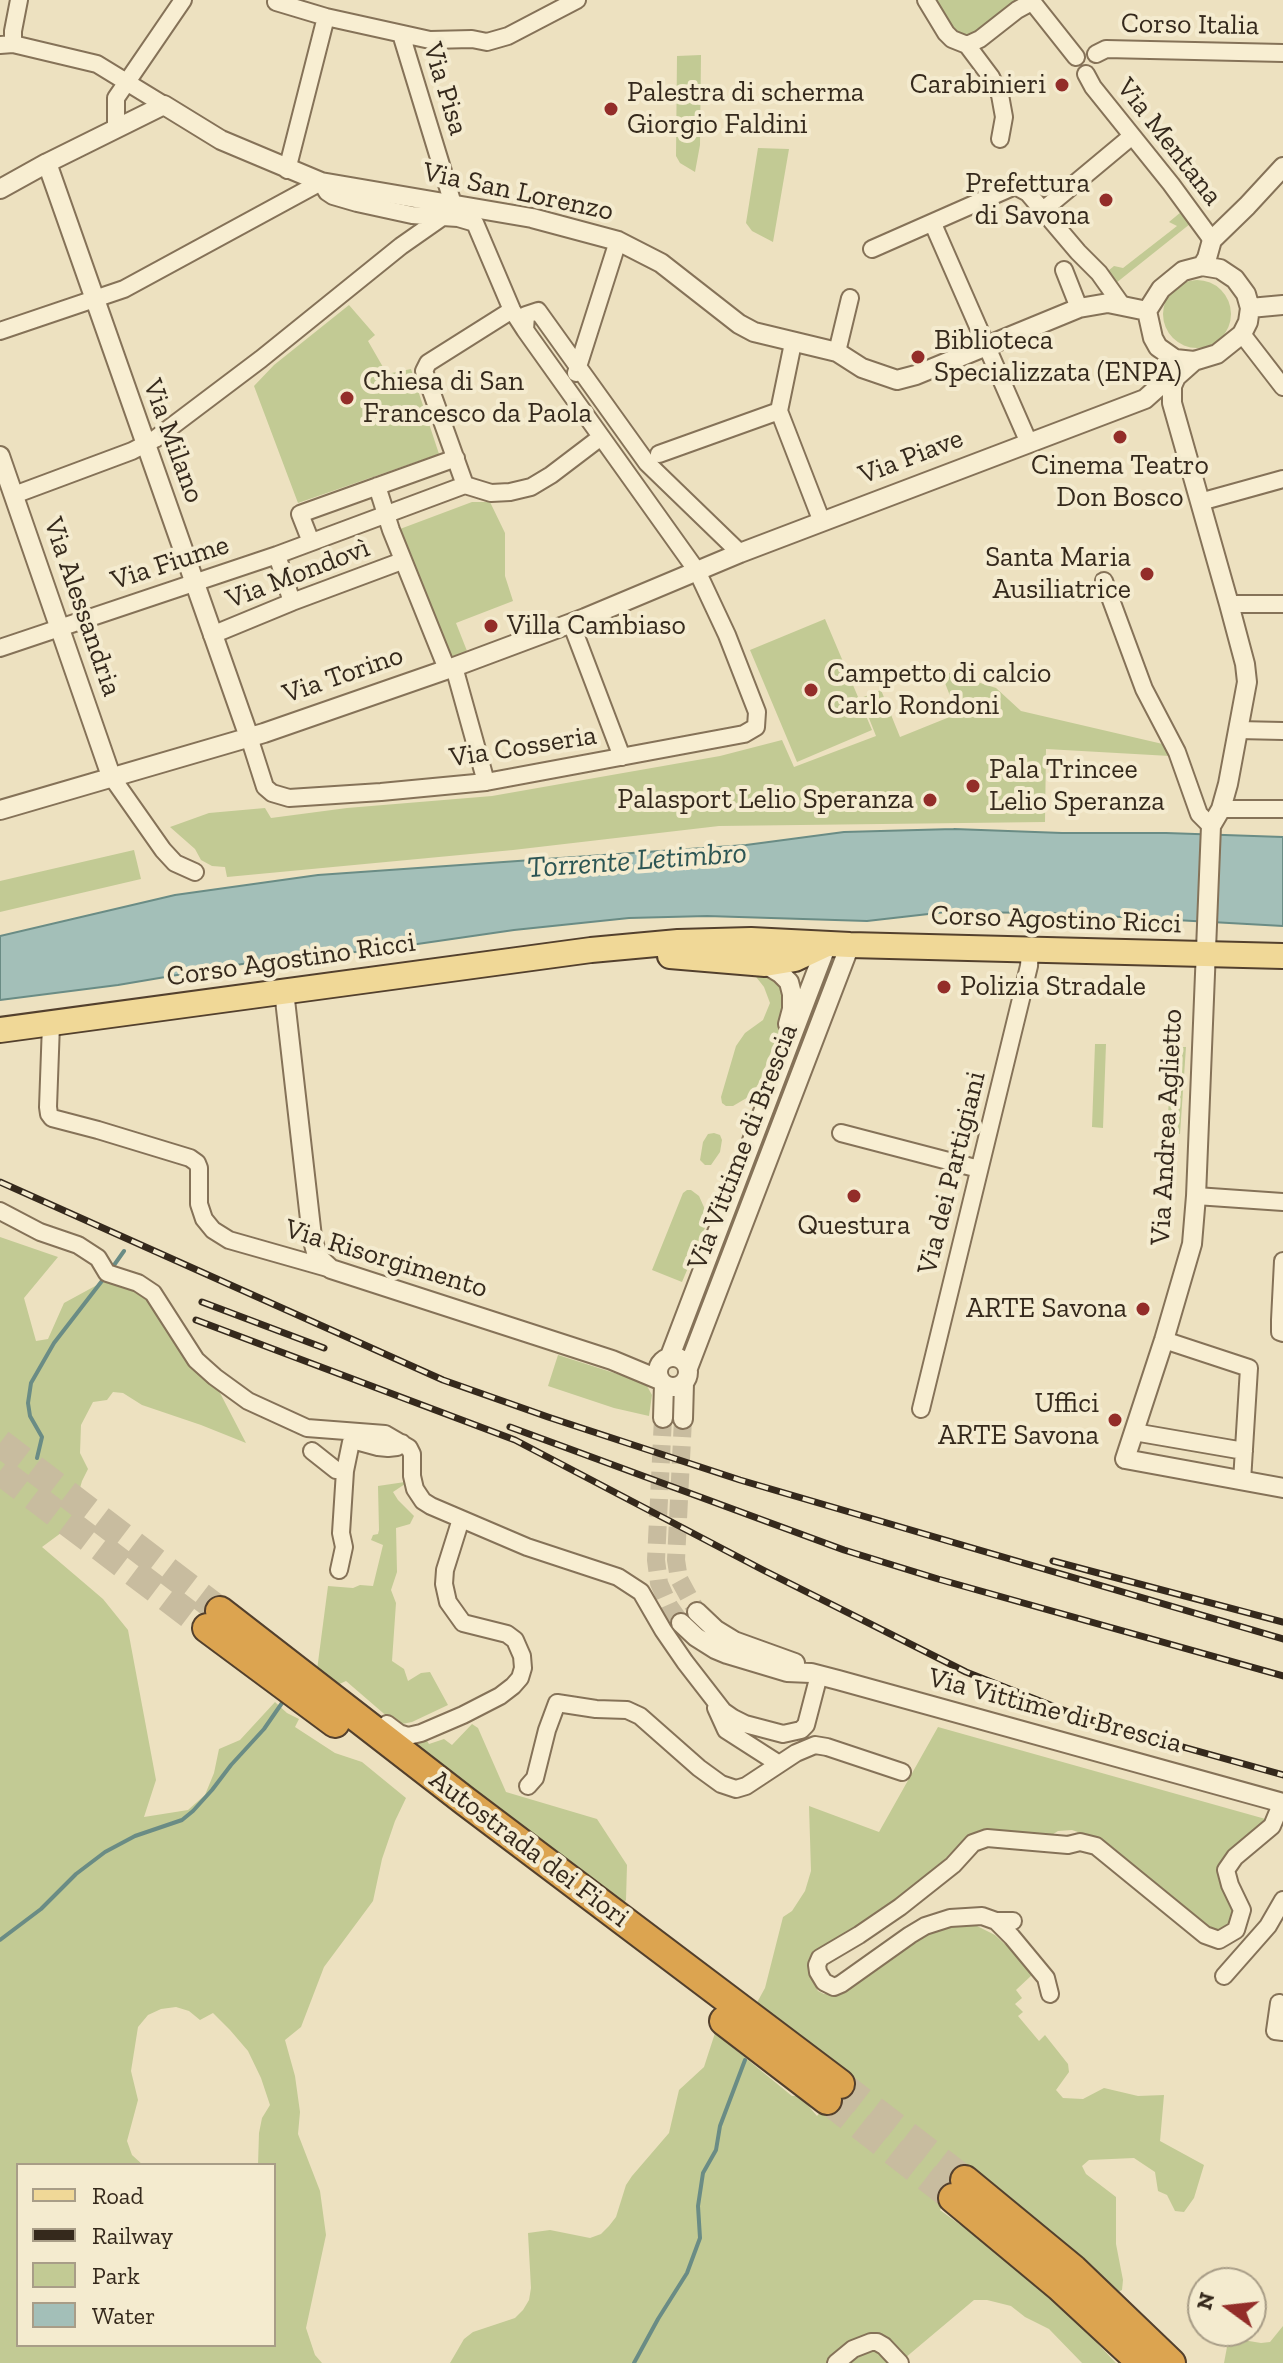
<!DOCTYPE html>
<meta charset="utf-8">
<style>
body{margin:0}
#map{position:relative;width:1283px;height:2363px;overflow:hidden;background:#ede1c0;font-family:"Zilla Slab",serif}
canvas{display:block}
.legend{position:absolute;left:16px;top:2163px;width:260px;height:184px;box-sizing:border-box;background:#f4ebcf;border:2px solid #a89d87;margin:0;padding:10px 14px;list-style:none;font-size:24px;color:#35291c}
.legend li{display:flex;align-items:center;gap:16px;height:40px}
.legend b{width:40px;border:2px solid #a89d87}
.north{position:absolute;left:1187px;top:2267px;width:80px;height:80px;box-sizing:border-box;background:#f4ebcf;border:2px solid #a89d87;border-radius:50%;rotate:285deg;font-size:22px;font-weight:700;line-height:32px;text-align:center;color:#35291c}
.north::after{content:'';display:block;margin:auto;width:28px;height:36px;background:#932d29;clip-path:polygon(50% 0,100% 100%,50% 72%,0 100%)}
</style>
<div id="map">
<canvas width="1283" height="2363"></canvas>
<ul class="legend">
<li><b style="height:10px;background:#f0d897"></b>Road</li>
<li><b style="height:10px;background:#35291c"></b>Railway</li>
<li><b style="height:22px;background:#c2ca94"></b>Park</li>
<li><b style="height:22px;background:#a3bfb8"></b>Water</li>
</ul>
<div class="north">N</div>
</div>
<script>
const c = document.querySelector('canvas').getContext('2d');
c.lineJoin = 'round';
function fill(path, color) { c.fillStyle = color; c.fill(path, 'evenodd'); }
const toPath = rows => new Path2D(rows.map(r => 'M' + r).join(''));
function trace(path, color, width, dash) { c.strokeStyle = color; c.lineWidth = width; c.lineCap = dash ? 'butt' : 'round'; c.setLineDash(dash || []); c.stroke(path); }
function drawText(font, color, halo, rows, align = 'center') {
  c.font = font + ' "Zilla Slab",serif'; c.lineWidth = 8; c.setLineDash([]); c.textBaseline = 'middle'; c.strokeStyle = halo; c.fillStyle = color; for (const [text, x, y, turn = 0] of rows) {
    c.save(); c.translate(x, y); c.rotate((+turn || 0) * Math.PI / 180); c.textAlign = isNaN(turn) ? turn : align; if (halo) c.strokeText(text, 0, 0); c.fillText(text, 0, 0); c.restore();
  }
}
fill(toPath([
 [937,0,1015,0,965,39,955,36,935,3],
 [701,55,700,145,695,172,680,163,676,156,677,56],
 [758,148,789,149,773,242,752,231,746,223],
 [1181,212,1190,224,1116,283,1108,271,1114,266,1123,268,1177,226,1169,222],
 '1163 314a34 34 0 1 1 68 0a34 34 0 1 1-68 0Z',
 [349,305,375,335,368,341,387,374,411,369,439,454,298,503,254,386,274,365],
 [472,502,490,502,505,533,505,576,513,601,456,623,467,651,451,657,400,529],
 [825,619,872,730,797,762,750,650],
 [940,670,996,688,1021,711,1167,745,1170,756,1046,749,1045,822,719,826,513,850,227,877,225,867,212,866,201,860,195,849,170,827,209,813,265,808,271,818,347,808,492,796,720,756,782,740,794,767,876,736,861,698,881,690,900,737,957,714],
 [134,850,141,879,0,912,0,881],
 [753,973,763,974,775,979,781,985,785,1008,781,1026,759,1083,750,1096,733,1106,726,1106,722,1103,721,1097,736,1046,745,1033,763,1020,770,1003,764,987],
 [1095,1044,1106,1044,1103,1128,1092,1127],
 [1172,1047,1186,1047,1180,1134,1167,1132],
 [714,1133,720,1135,722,1140,720,1152,711,1165,705,1165,700,1160,703,1142,708,1134],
 [687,1190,691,1190,699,1196,707,1214,707,1223,682,1282,652,1270,683,1193],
 [0,1237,58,1257,24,1298,36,1341,48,1339,64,1303,108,1279,147,1296,182,1353,219,1391,246,1443,201,1425,142,1405,123,1393,113,1392,107,1400,93,1402,81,1425,80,1453,88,1469,82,1481,78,1495,78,1517,69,1527,42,1547,103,1599,128,1630,156,1780,144,1817,188,1810,205,1795,214,1773,219,1749,240,1740,275,1702,287,1713,299,1719,295,1727,335,1753,362,1762,406,1798,395,1821,382,1859,373,1901,324,1967,301,2027,285,2040,295,2076,300,2112,298,2134,320,2191,326,2235,306,2328,315,2355,322,2363,0,2363],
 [176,2007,189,2011,200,2020,213,2013,230,2030,248,2051,261,2078,270,2105,262,2118,259,2133,258,2165,274,2165,274,2345,18,2345,18,2165,143,2165,132,2155,127,2141,138,2100,131,2071,138,2027,148,2015,161,2009],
 [558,1355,636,1380,647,1386,652,1395,649,1416,614,1408,548,1386],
 [405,1482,405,1484,393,1492,398,1500,414,1516,410,1524,396,1528,397,1572,391,1590,396,1603,392,1661,404,1669,408,1681,421,1673,430,1672,448,1705,412,1722,397,1725,346,1681,333,1687,317,1670,328,1586,353,1588,360,1585,373,1586,383,1545,371,1540,373,1535,378,1534,379,1530,378,1486],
 [472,1724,478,1728,506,1792,597,1819,627,1865,626,1900,621,1908,409,1746,426,1739,429,1744,444,1739,452,1745],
 [938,1727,1269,1820,1225,1860,1234,1915,1230,1925,1221,1931,1215,1932,1204,1928,1093,1837,1072,1830,1058,1831,1050,1836,978,1831,967,1836,939,1865,859,1928,816,1950,812,1955,809,1961,809,1975,818,1991,824,1994,844,1992,888,1960,906,1943,943,1926,960,1924,977,1926,995,1935,1011,1950,1033,1974,1016,1990,1022,1998,1015,2004,1023,2012,1018,2016,1039,2041,1045,2035,1068,2064,1069,2072,1056,2090,1063,2098,1083,2099,1104,2088,1138,2096,1164,2095,1160,2141,1204,2165,1194,2198,1184,2212,1175,2211,1167,2195,1158,2191,1155,2172,1134,2158,1089,2160,1082,2166,1086,2174,1116,2197,1116,2244,1123,2280,1122,2290,1114,2294,966,2174,940,2210,985,2243,1077,2318,1096,2342,1116,2363,1082,2363,1049,2329,1025,2317,1011,2306,987,2300,974,2300,905,2358,881,2336,870,2334,854,2339,829,2363,450,2363,464,2339,473,2332,515,2318,523,2310,529,2300,531,2288,528,2233,550,2230,590,2238,601,2234,609,2226,616,2217,626,2185,632,2176,669,2133,679,2090,704,2067,715,2033,792,2096,800,2096,817,2116,847,2080,754,2008,765,1988,783,1917,792,1911,805,1891,811,1871,809,1806,879,1832],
 [1283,2326,1283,2363,1224,2363,1227,2347,1243,2340,1261,2343,1270,2342],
 [865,2350,876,2352,886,2357,890,2363,845,2363]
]), '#c2ca94');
const water = toPath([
 [954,829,1062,833,1166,833,1283,837,1283,926,1050,913,946,912,867,921,707,916,629,918,514,930,376,950,260,961,118,985,0,1000,0,936,175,895,318,875,746,845,844,832,954,829]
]);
fill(water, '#a3bfb8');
trace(water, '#6a8c85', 2);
trace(toPath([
 [112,1268,124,1251],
 [37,1458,42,1437,30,1416,28,1403,31,1383,54,1343,105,1277],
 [0,1940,41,1909,76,1874,105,1852,135,1836,182,1820,193,1811,212,1790,231,1765,264,1729,282,1703],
 [634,2363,658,2319,687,2273,700,2238,698,2206,703,2173,716,2150,720,2126,745,2060]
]), '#6a8c85', 4);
trace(toPath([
 [663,1418,656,1560,659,1583,669,1606,681,1623],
 [683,1419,676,1560,679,1579,697,1612]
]), '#c8bc9f', 18, [18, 9]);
trace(toPath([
 [0,1443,220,1611],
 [0,1471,207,1628],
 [840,2084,965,2180],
 [827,2100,953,2198]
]), '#c8bc9f', 28, [28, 14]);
const minor = toPath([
 [926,0,946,33,952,39,967,45,980,39,1017,10,1028,4,1034,4,1076,57],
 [276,2,326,17,430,40,472,39,487,42,508,36,577,0],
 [401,34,453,204],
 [13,44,13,31,19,0],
 [0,45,13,44,97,64,164,105],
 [967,45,991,77,1000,95,1004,117,1000,139],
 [1096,54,1106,49,1283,53],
 [1086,74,1093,87,1171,184,1212,240],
 [116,127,116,98,183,0],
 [287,170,326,17],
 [1042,211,1132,136],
 [933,224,1029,443],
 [872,249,1015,186,1028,193,1078,252,1099,273,1121,304],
 [1064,270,1079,308],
 [0,331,124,289,321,182,327,192,333,196,357,203,412,215,458,218,475,223,512,310,525,330],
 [1242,334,1283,387],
 [793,343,779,411,822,522],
 [837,352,850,298],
 [576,373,618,241],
 [659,454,779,411],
 [465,485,424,371,428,363,512,310],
 [465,485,491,493,510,492,531,487,551,475,601,437],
 [377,486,391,530,447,669],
 [14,495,132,451,155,439,261,359,401,246,441,218],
 [1200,502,1283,479],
 [311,542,300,514,456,458],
 [277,555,292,602],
 [1104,581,1144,689,1177,752,1199,814,1211,826],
 [1229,604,1283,604],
 [571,623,622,757],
 [212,635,292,602,402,561],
 [0,648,277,555,465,485],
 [454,667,486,782],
 [1238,730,1283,731],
 [249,737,265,787,272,793,289,798,381,792,486,782,744,734,756,727,757,712,727,635,697,571,525,330,526,315,538,311,647,463,740,553],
 [111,776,163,850,175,863,195,872],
 [1221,809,1283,809],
 [51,1024,48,1107,49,1114,52,1118,98,1130,190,1158,197,1163,199,1168,199,1204,204,1219,213,1230,229,1240,331,1269],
 [841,1133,979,1169],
 [1196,1196,1283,1202],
 [0,1211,40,1232,78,1245,98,1258,107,1273,138,1283,153,1293,196,1360,215,1377,248,1401,307,1428,385,1434,409,1448,412,1454,412,1476,415,1489,423,1501,431,1506,527,1547,618,1577,641,1592,663,1630,685,1662,723,1711,733,1718,745,1724,783,1734,801,1730,806,1725,819,1675],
 [1283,1261,1280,1320,1280,1332,1283,1333],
 [1164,1340,1249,1368,1242,1481],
 [921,1409,1029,966,1030,949],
 [1134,1432,1244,1451],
 [312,1451,336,1470,345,1471],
 [339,1570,344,1547,341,1533,345,1471,351,1442,356,1441,378,1447,388,1448,397,1447,402,1443],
 [716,1708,726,1730,779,1764],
 [387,1724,399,1733,408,1736,421,1733,463,1715,500,1696,513,1686,520,1678,523,1668,522,1656,515,1640,507,1634,463,1623,448,1602,444,1584,445,1570,461,1519],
 [528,1786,535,1778,547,1730,557,1703,596,1709,627,1710,640,1716,699,1768,721,1784,736,1789,746,1786,796,1753,815,1745,827,1747,902,1772],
 [996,1921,1012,1937,1046,1978,1050,1994],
 [1013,1921,996,1921,982,1916,950,1918,925,1926,910,1935,841,1984,834,1987,824,1982,818,1972,817,1965,820,1958,859,1935,900,1907,953,1865,973,1843,987,1838,1068,1845,1080,1842,1096,1846,1205,1935,1219,1940,1236,1930,1242,1910,1230,1885,1226,1870,1235,1857,1272,1826,1282,1802],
 [1224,1976,1268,1926,1283,1900],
 [1279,2003,1275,2031,1283,2032],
 [836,2363,853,2349,871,2342,877,2342,884,2346,900,2363]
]);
const tertiary = toPath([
 [47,163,249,737],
 [0,189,47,163,164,105,221,140,321,182,532,218,618,241,661,263,739,324,754,332,837,352,862,368,897,380,916,375,1079,308,1108,303,1147,311],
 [1202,266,1220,269,1235,279,1246,294,1250,308,1248,322,1242,334,1217,354,1194,361,1175,359,1158,347,1153,338,1147,311,1161,289,1183,271,1202,266],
 [1202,266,1207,258,1212,240,1247,206,1283,167],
 [1250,308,1283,305],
 [1194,361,1176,377,1172,386,1172,403,1229,604,1245,664,1247,682,1228,784,1221,809,1211,826,1196,1196,1192,1244,1164,1340,1125,1459,1283,1488],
 [0,456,111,776],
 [0,810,264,733,454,667,585,618,740,553,1145,399,1164,382,1175,359],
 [765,964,780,973,789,982,792,994,792,1009,788,1024],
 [284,991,312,1237,317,1256,331,1269,612,1360,660,1380],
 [670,1356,827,944],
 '658 1372a15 15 0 1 1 30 0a15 15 0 1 1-30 0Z',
 [688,1368,850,945],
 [663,1418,664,1384],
 [683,1419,684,1383],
 [697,1612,716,1630,734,1641,795,1663],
 [681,1623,696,1637,715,1649,727,1654,787,1672,811,1673,838,1680,1283,1803]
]);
const primary = toPath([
 [670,956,765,964,795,959,825,945],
 [0,1030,591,950,678,942,751,940,850,945,1283,956]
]);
const motorway = toPath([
 [220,1611,465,1801,840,2084],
 [207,1628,335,1723],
 [724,2021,827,2100],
 [965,2180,1073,2269,1171,2363],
 [953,2198,1060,2287,1142,2363]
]);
trace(minor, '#857258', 20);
trace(tertiary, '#857258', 22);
trace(primary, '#53402d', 28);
trace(motorway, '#53402d', 32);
trace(minor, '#f8eed2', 16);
trace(tertiary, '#f8eed2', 18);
trace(primary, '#f0d897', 24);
trace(motorway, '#dca450', 28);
const rail = toPath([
 [0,1182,443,1380,548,1417,740,1480,1283,1639],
 [202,1302,324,1348],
 [196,1320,515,1440,763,1570,966,1672,1068,1712,1122,1730,1283,1775],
 [510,1427,844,1550,938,1579,1283,1676],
 [1053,1561,1283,1622]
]);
trace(rail, '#35291c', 7);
trace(rail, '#f4ebcf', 4, [12]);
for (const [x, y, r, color] of [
 [1062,85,8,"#932d29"],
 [611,109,8,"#932d29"],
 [1106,200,8,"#932d29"],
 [918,357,8,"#932d29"],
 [347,398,8,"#932d29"],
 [1120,437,8,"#932d29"],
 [1147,574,8,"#932d29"],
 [491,626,8,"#932d29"],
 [811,690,8,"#932d29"],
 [973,786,8,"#932d29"],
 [930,800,8,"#932d29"],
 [944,987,8,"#932d29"],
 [854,1196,8,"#932d29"],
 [1143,1309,8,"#932d29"],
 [1115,1420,8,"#932d29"]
]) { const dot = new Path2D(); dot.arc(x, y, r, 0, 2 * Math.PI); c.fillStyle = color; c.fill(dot); trace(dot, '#f4ebcf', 3); }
drawText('28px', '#35291c', '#f4ebcf', [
 ["Corso Italia",1190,25,1],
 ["Via Pisa",445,89,73],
 ["Via Mentana",1169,142,52],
 ["Via San Lorenzo",518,192,12],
 ["Via Milano",173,441,70],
 ["Via Piave",911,457,-21],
 ["Via Fiume",170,563,-18],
 ["Via Mondovì",298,574,-21],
 ["Via Alessandria",82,607,71],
 ["Via Torino",343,675,-19],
 ["Via Cosseria",523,747,-9],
 ["Corso Agostino Ricci",1056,920,2],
 ["Corso Agostino Ricci",291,960,-8],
 ["Via Andrea Aglietto",1167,1127,-87],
 ["Via Vittime di Brescia",743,1147,-69],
 ["Via dei Partigiani",952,1173,-76],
 ["Via Risorgimento",386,1259,17],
 ["Via Vittime di Brescia",1055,1711,15],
 ["Autostrada dei Fiori",529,1849,37]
]);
drawText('28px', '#35291c', '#f4ebcf', [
 ["Carabinieri",1046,85,"right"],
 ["Palestra di scherma",627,93],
 ["Giorgio Faldini",627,125],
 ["Prefettura",1090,184,"right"],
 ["di Savona",1090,216,"right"],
 ["Biblioteca",934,341],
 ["Specializzata (ENPA)",934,373],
 ["Chiesa di San",363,382],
 ["Francesco da Paola",363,414],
 ["Cinema Teatro",1120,466,"center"],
 ["Don Bosco",1120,498,"center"],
 ["Santa Maria",1131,558,"right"],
 ["Ausiliatrice",1131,590,"right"],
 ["Villa Cambiaso",507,626],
 ["Campetto di calcio",827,674],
 ["Carlo Rondoni",827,706],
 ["Pala Trincee",989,770],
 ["Lelio Speranza",989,802],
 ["Palasport Lelio Speranza",914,800,"right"],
 ["Polizia Stradale",960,987],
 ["Questura",854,1226,"center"],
 ["ARTE Savona",1127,1309,"right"],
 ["Uffici",1099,1404,"right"],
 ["ARTE Savona",1099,1436,"right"]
], 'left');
drawText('italic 30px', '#2c5554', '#f4ebcf', [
 ["Torrente Letimbro",637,861,-4]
]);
</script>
